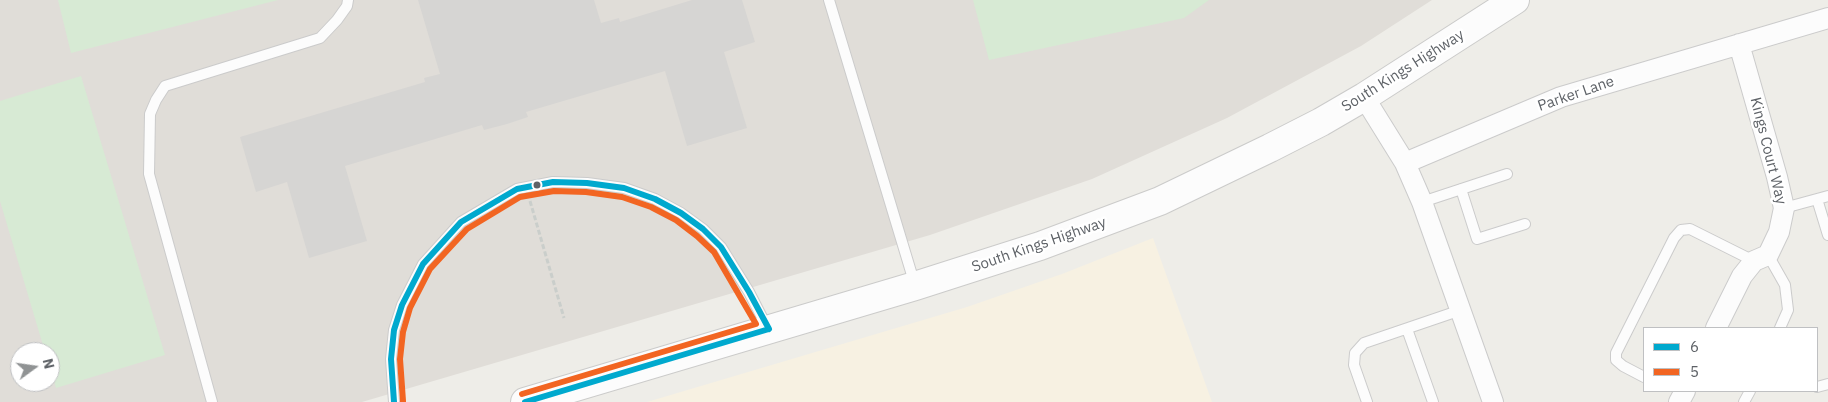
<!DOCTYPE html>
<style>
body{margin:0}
#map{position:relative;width:1828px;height:402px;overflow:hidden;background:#eeede8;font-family:"IBM Plex Sans",sans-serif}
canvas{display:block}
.legend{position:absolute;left:1643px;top:327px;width:175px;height:65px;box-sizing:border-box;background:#fff;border:1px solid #bfc0c2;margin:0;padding:6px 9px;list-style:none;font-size:15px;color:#5e6267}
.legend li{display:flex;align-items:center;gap:10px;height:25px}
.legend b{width:25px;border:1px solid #bfc0c2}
.north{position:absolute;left:10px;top:342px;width:50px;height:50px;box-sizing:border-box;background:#fff;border:1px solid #bfc0c2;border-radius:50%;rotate:76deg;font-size:14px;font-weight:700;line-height:20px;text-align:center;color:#5e6267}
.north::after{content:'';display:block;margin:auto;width:18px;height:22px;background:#909394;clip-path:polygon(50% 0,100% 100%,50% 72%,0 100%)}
</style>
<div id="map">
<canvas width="1828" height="402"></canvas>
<ul class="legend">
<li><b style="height:6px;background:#00a9ce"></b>6</li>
<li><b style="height:6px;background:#f26522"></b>5</li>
</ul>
<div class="north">N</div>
</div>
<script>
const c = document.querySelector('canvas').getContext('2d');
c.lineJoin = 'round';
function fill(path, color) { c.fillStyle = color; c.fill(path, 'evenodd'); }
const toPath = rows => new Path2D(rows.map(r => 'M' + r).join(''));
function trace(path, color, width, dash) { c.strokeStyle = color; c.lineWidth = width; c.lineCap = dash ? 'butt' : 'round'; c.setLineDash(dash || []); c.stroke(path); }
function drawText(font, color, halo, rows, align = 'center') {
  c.font = font + ' "IBM Plex Sans",sans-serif'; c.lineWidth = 5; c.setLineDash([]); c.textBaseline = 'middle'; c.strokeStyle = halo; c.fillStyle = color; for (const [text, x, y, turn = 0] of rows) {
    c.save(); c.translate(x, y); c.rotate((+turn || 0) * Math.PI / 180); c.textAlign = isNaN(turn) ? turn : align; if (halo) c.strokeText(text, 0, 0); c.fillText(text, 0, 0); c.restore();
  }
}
fill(toPath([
 [1153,238,1212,402,647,402,967,307,1062,274]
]), '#f7f1e2');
fill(toPath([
 [0,0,1432,0,1361,46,1227,118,1092,179,930,235,362,402,0,402],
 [20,352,50,352,50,382,20,382]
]), '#e0ddd8');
fill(toPath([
 [58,0,278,0,71,53],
 [973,0,1209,0,1184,18,989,60],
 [81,76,165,355,56,388,50,367,50,352,45,352,0,201,0,101]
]), '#d7ead4');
fill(toPath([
 [418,0,594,0,601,23,619,18,620,22,692,0,742,0,755,42,724,52,747,128,687,146,665,71,526,112,528,117,507,124,484,130,482,125,345,166,367,241,309,258,287,182,256,192,240,137,425,82,424,78,440,74]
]), '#d6d5d3');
const lane = toPath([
 [829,0,915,285],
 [1461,189,1477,239,1525,224],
 [1817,199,1828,235],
 [1422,202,1507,174],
 [1784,208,1828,196],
 [1768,255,1785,285,1788,310,1780,328],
 [1407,329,1433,402],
 [1644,377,1623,366,1616,360,1616,353,1674,238,1681,230,1690,229,1754,261],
 [1817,387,1828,384],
 [212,402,149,174,150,114,156,100,165,86,320,38,337,20,347,6,348,0],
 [394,402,391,359,394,330,402,305,423,264,461,222,517,189,553,182,587,183,624,188,655,199,681,213,703,229,721,247,749,292,768,329],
 [1367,402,1354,365,1355,353,1364,343,1461,310],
 [1744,402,1750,391]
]);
const street = toPath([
 [1364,97,1405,163,1422,202,1493,402],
 [1405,163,1561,97,1828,18],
 [1716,328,1742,276,1754,261,1768,255,1779,232,1784,208,1777,177,1739,44],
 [1679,402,1685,391]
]);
const secondary = toPath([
 [525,402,915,286,1040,246,1160,201,1270,148,1321,122,1364,97,1515,0]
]);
trace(lane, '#cbcbcb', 12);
trace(street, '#cbcbcb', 22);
trace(secondary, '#cbcbca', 30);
trace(toPath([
 [530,201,564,318]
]), '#cacecb', 3, [5, 2.5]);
trace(lane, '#fcfcfc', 10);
trace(street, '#fcfcfc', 20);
trace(secondary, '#fcfcfc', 28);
trace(toPath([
 [394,402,391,359,394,330,402,305,423,264,461,222,517,189,553,182,587,183,624,188,655,199,681,213,703,229,721,247,749,292,769,329],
 [525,402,769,329]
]), '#00a9ce', 6);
trace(toPath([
 [403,401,400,359,403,332,410,308,430,269,467,229,520,197,554,191,586,192,622,197,651,207,676,220,697,236,714,252,756,324,522,394]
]), '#f26522', 6);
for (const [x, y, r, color] of [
 [537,185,4.5,"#5e6267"]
]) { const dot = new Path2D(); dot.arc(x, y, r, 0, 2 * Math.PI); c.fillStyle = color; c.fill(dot); trace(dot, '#fff', 2); }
drawText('15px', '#5e6267', '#fff', [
 ["South Kings Highway",1403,71,-32],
 ["Parker Lane",1576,94,-19],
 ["Kings Court Way",1768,151,76],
 ["South Kings Highway",1039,245,-19]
]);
</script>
